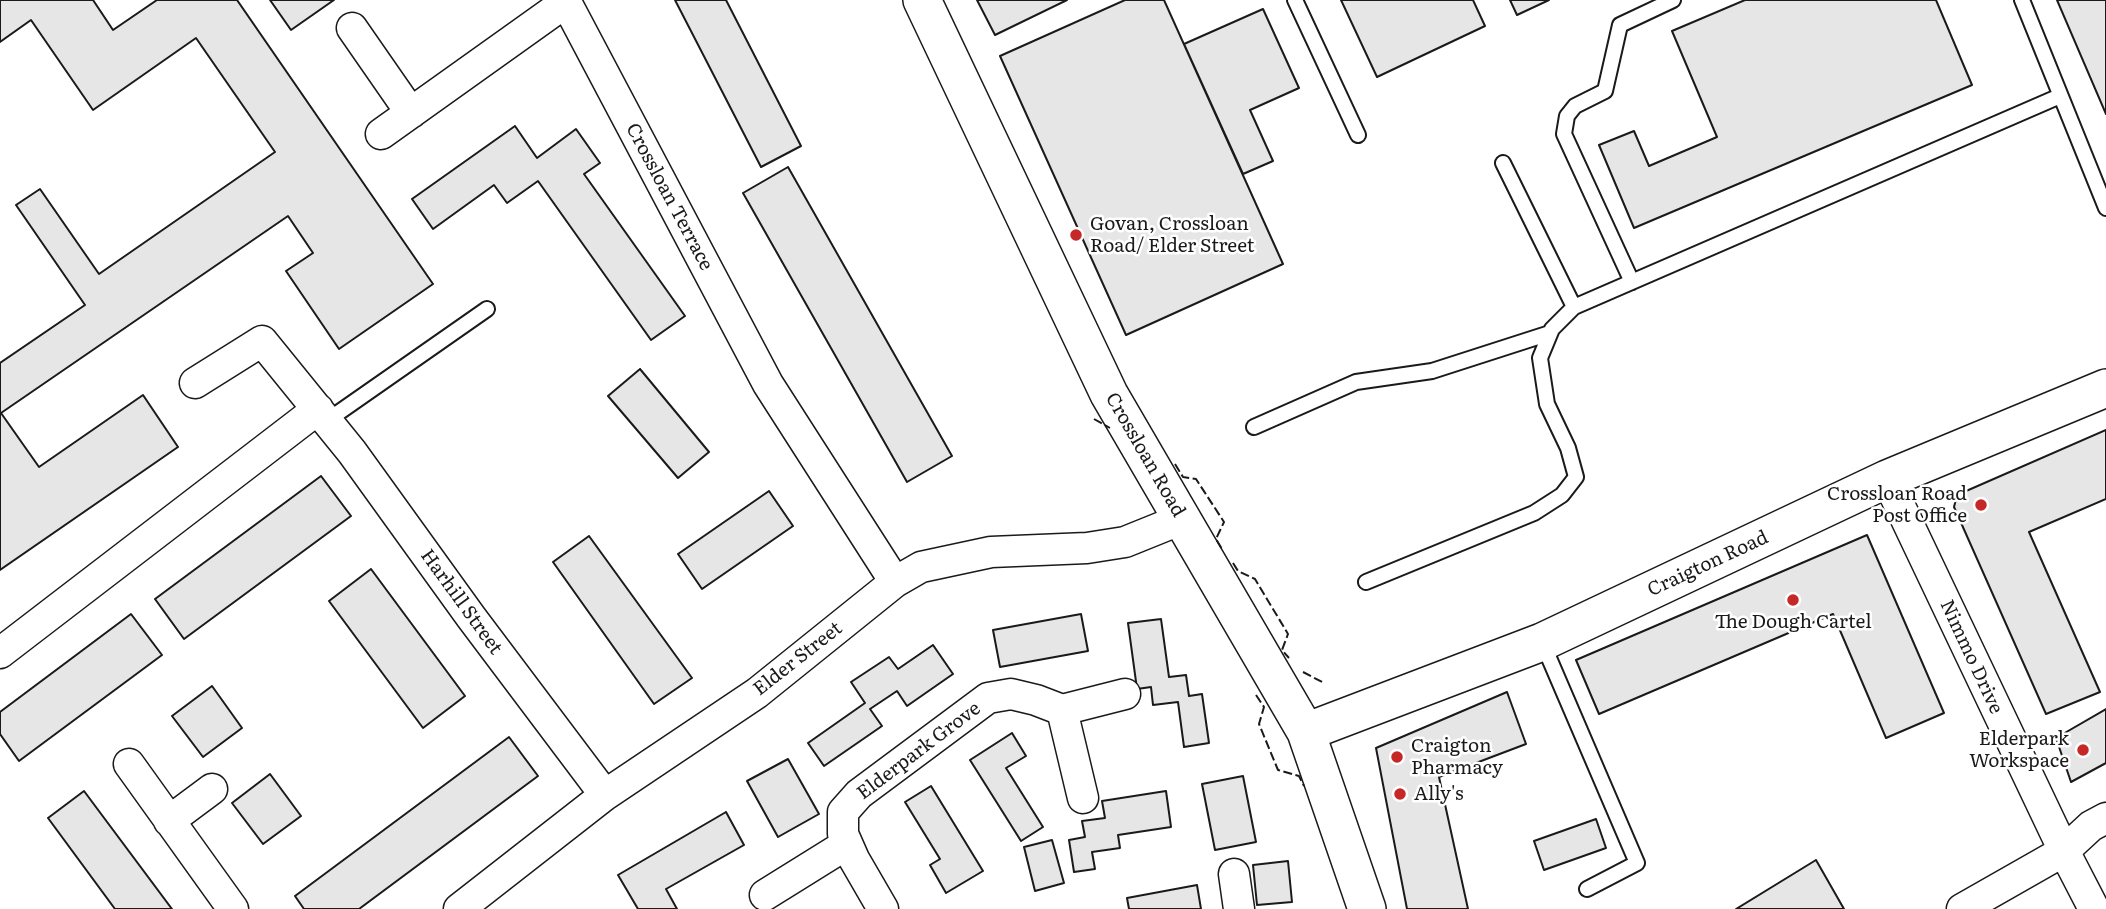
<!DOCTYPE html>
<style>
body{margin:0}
canvas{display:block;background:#fff}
</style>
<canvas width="2106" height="909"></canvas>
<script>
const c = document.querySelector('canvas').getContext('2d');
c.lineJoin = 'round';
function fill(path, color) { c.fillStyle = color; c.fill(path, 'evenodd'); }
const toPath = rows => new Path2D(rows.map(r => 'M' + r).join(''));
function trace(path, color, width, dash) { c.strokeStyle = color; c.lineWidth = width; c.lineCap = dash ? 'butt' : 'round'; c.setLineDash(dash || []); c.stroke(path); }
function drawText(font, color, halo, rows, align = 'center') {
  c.font = font + ' Literata,serif'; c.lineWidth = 5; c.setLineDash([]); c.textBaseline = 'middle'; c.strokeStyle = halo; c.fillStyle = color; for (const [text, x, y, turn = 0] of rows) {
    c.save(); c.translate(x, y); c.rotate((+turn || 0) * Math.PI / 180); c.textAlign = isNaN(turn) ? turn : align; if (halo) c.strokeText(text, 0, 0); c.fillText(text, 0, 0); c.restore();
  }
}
const building = toPath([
 [0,0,93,0,113,30,157,0,237,0,433,284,339,349,286,271,313,253,288,216,1,413,39,467,143,395,178,447,0,570,0,363,85,305,16,205,40,189,99,274,275,152,196,38,93,110,31,20,0,42,0,0],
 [270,0,334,0,291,30,270,0],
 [675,0,726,0,801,146,761,167,675,0],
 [977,0,1067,0,995,35,977,0],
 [1125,0,1164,0,1283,264,1126,335,1000,56,1125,0],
 [1341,0,1473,0,1485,26,1377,77,1341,0],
 [1510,0,1549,0,1517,15,1510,0],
 [1745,0,1936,0,1972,85,1634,228,1599,145,1634,131,1649,166,1717,137,1672,31,1745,0],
 [2057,0,2106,0,2106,114,2057,0],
 [1263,9,1299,88,1250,110,1273,161,1243,174,1184,44,1263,9],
 [515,126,537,158,576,129,600,163,584,174,685,316,651,340,538,181,507,203,494,185,433,229,412,199,515,126],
 [788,167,952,456,907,482,743,193,788,167],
 [640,369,709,452,678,478,608,396,640,369],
 [2106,430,2106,499,2029,532,2100,692,2046,714,1954,507,1957,495,2106,430],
 [321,476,351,516,184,639,155,599,321,476],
 [769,491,793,526,702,589,678,554,769,491],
 [1867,535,1944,713,1886,738,1833,614,1599,714,1576,660,1867,535],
 [589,536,692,678,654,704,553,562,589,536],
 [371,569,465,696,423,728,329,601,371,569],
 [131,614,162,655,19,761,0,734,0,712,131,614],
 [1081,614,1088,651,1000,667,993,630,1081,614],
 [1161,619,1169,677,1186,675,1189,696,1202,694,1209,743,1184,747,1178,702,1153,705,1151,687,1137,689,1128,623,1161,619],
 [933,645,953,674,907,706,897,691,870,709,882,726,824,766,808,743,865,703,851,682,889,657,898,669,933,645],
 [212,686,242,728,203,757,172,716,212,686],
 [1507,692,1526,744,1439,777,1468,909,1407,909,1376,748,1507,692],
 [2106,709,2106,763,2071,782,2056,738,2106,709],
 [1012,733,1026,756,1006,768,1043,827,1021,841,970,760,1012,733],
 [509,737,538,776,359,909,304,909,295,896,509,737],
 [788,759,819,814,778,837,747,781,788,759],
 [270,774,301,816,263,844,232,803,270,774],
 [1243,776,1256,842,1215,850,1202,784,1243,776],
 [931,786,983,871,946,893,930,865,940,859,905,802,931,786],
 [84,791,172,909,115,909,48,818,84,791],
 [1166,791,1171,827,1118,835,1120,848,1092,852,1095,869,1074,872,1069,840,1085,837,1082,821,1105,818,1102,801,1166,791],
 [726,812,744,845,666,889,677,909,638,909,618,875,726,812],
 [1596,819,1606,848,1544,870,1534,841,1596,819],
 [1052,840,1064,883,1035,891,1024,847,1052,840],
 [1816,860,1844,909,1736,909,1816,860],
 [1288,861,1292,902,1257,905,1253,865,1288,861],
 [1197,885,1201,909,1129,909,1127,898,1197,885]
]);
fill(building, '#e6e6e6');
trace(building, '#1a1a1a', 2);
const service = toPath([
 [1295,0,1358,135],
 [2022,0,2106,208],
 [1503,163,1574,307],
 [1632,282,1564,134,1567,116,1575,106,1605,91,1620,25,1673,0],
 [328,420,487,309],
 [1254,427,1356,382,1432,371,1550,333],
 [1366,582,1534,513,1562,495,1576,477,1568,448,1547,404,1540,358,1552,329,1574,307,2060,96],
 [1543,644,1637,863,1587,889]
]);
const minor = toPath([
 [352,28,411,113],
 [381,134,566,2,768,384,895,582],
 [195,383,262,341,352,452,471,617,605,795],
 [1887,479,2064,851,2094,909],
 [0,653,318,409],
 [1062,710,1083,798],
 [129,764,233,909],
 [169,821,212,789],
 [1234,874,1239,909],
 [765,895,847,844],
 [459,909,605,795,757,693,895,582,921,567,991,552,1087,548,1125,542,1182,519],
 [883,909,854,859,843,834,843,812,859,794,988,698,1011,694,1036,700,1062,710,1125,694],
 [1962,909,2064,851,2091,826,2106,818]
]);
const tertiary = toPath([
 [922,0,1109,394,1306,732,1367,909],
 [1306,732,1542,642,1887,479,2106,388]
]);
trace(service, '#1a1a1a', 18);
trace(minor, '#1a1a1a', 33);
trace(tertiary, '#1a1a1a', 40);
trace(service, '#fff', 14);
trace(minor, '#fff', 30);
trace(tertiary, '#fff', 37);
trace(toPath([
 [1094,419,1110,428],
 [1175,464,1183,477,1196,479,1224,522,1216,539,1222,549],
 [1233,563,1238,571,1255,579,1288,634,1282,650,1289,658],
 [1303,672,1324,683],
 [1256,695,1264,707,1259,724,1278,770,1299,776,1304,786]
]), '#1a1a1a', 2, [9, 3.5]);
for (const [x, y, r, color] of [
 [1076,235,7,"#c62828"],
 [1981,505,7,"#c62828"],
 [1793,600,7,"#c62828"],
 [2083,750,7,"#c62828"],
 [1397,757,7,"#c62828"],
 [1400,794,7,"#c62828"]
]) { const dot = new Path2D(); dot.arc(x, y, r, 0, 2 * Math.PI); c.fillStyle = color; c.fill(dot); trace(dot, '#fff', 2.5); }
drawText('19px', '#1a1a1a', '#fff', [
 ["Crossloan Terrace",669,197,62],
 ["Crossloan Road",1145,455,60],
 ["Craigton Road",1708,564,-25],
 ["Harhill Street",461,602,54],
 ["Nimmo Drive",1971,657,65],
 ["Elder Street",798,659,-38],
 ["Elderpark Grove",919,751,-37]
]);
drawText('19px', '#1a1a1a', '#fff', [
 ["Govan, Crossloan",1090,224],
 ["Road/ Elder Street",1090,246],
 ["Crossloan Road",1967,494,"right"],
 ["Post Office",1967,516,"right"],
 ["The Dough Cartel",1793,622,"center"],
 ["Elderpark",2069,739,"right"],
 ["Workspace",2069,761,"right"],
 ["Craigton",1411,746],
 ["Pharmacy",1411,768],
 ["Ally's",1414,794]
], 'left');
</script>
